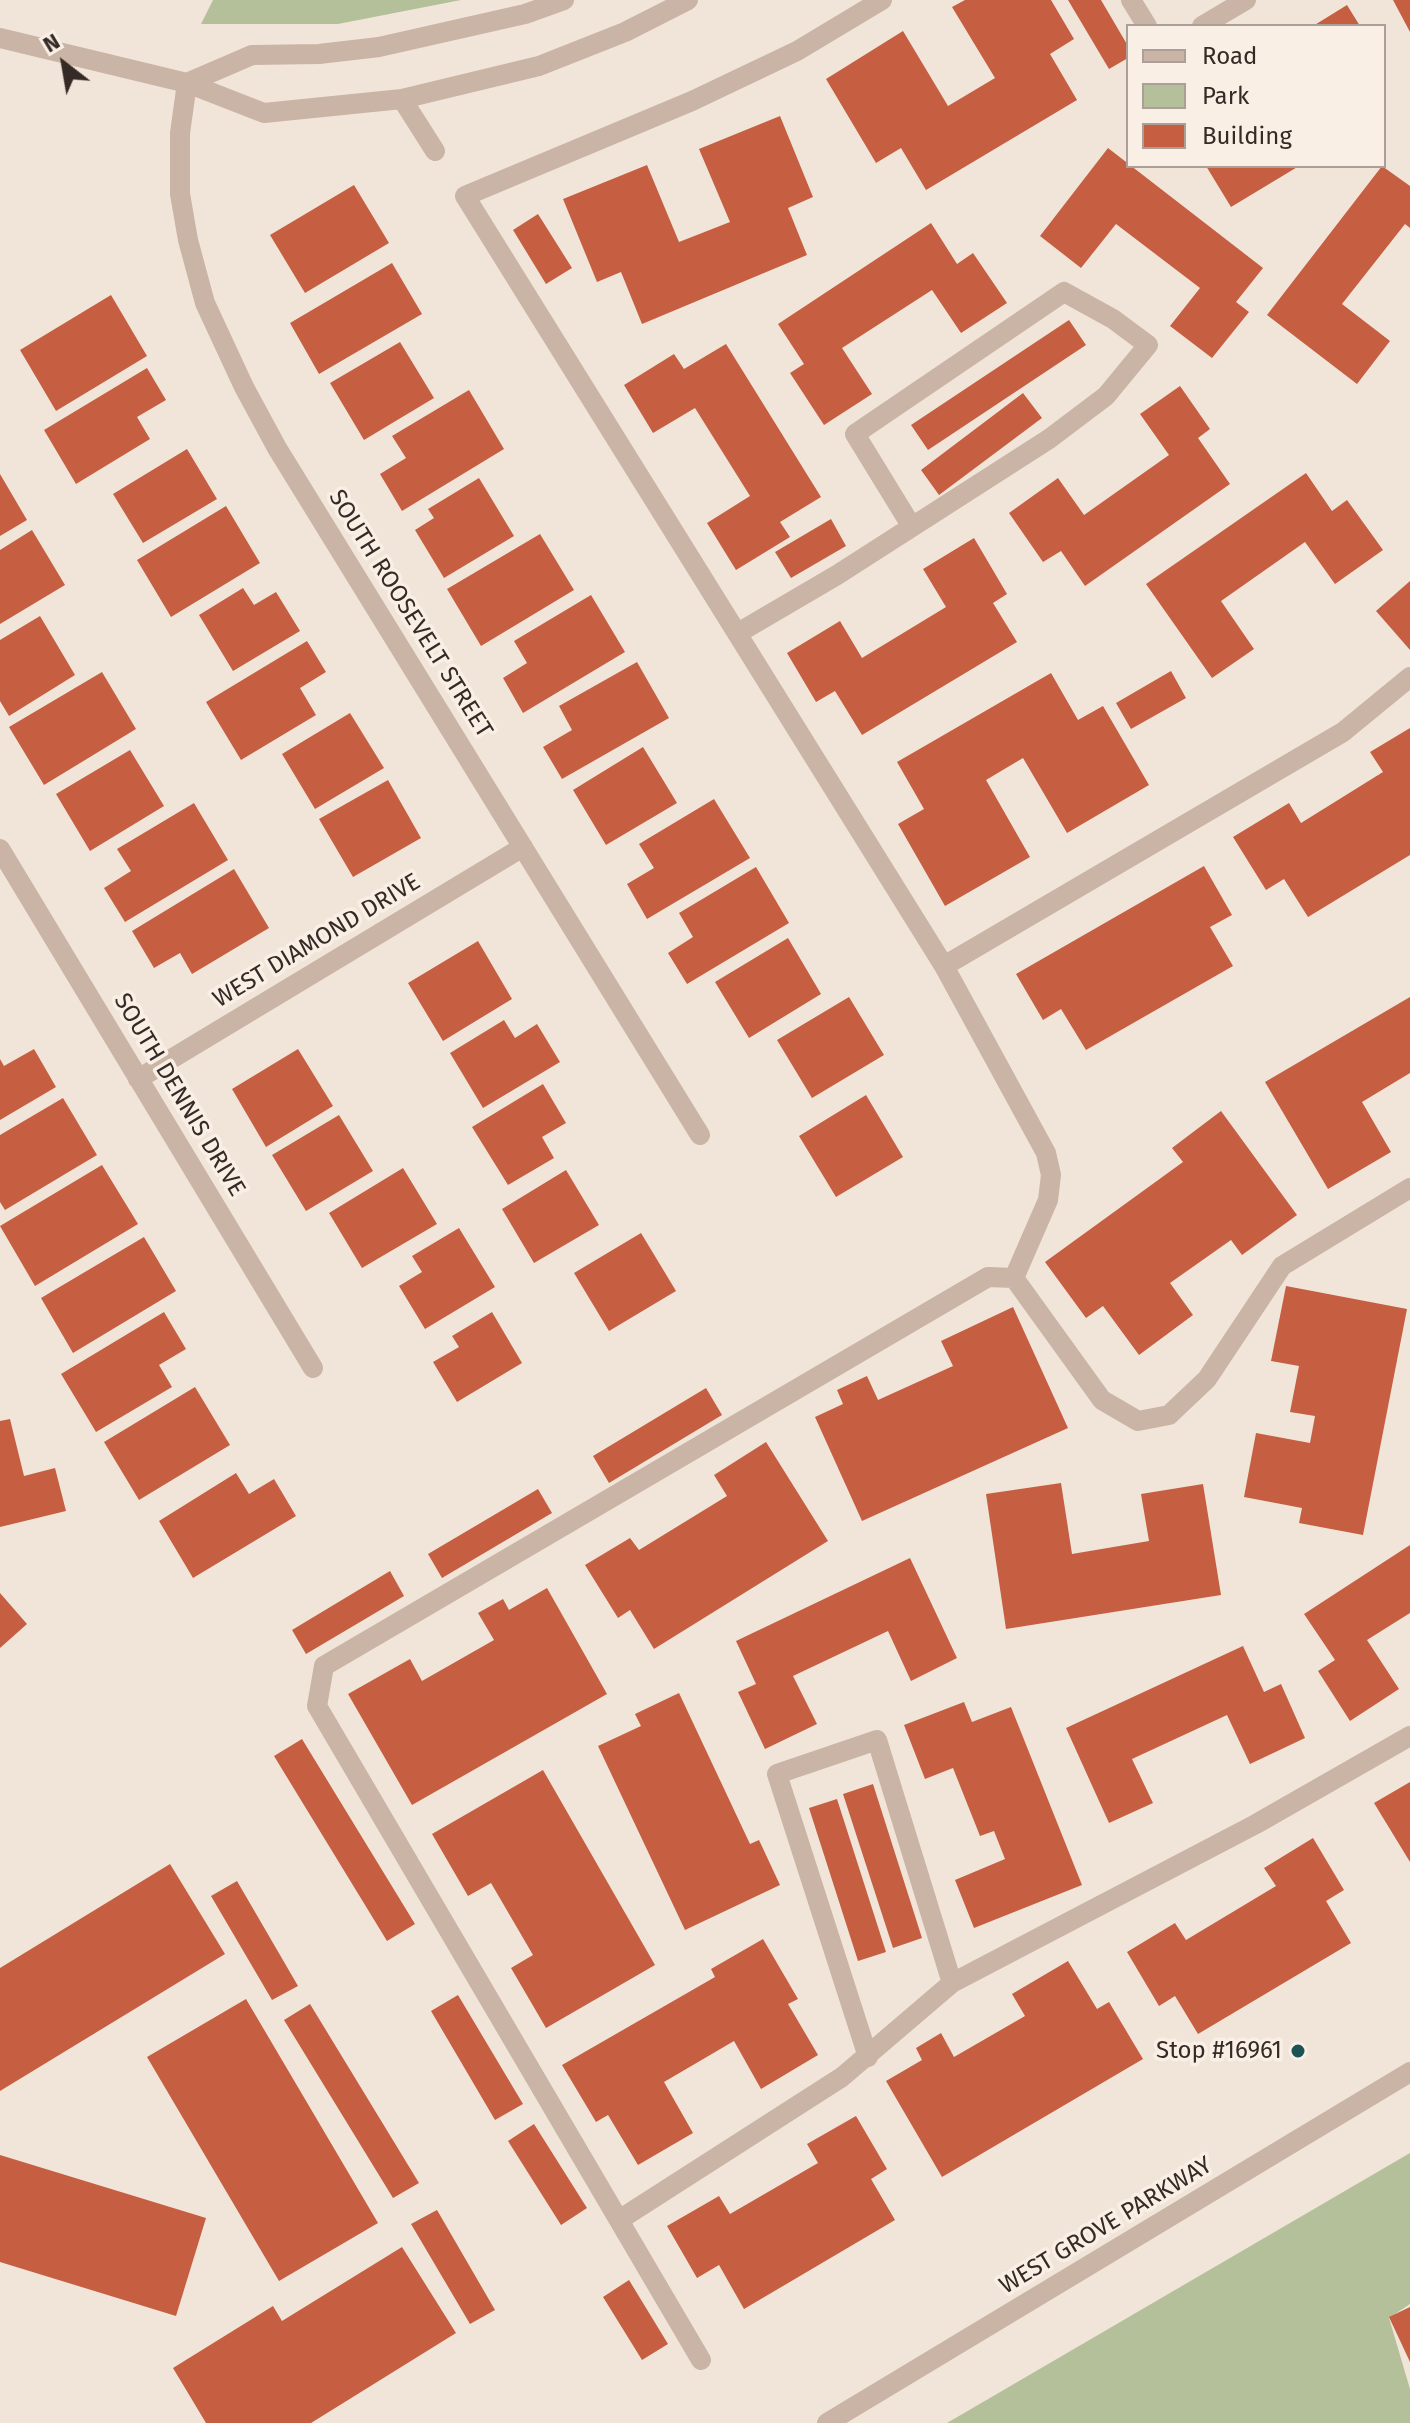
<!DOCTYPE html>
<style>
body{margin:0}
#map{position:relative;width:1410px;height:2423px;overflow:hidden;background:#f1e5d9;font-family:"Fira Sans",sans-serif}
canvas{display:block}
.legend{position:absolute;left:1126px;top:24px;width:260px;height:144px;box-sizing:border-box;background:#f9efe5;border:2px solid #aba099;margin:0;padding:10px 14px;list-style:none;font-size:24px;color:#352a26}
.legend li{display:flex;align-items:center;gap:16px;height:40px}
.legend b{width:40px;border:2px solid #aba099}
.north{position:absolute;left:24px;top:24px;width:80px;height:80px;-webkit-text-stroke:6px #f9efe5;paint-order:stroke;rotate:329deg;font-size:22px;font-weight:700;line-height:32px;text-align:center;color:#352a26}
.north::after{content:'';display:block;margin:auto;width:28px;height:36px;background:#352a26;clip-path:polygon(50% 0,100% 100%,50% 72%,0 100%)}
</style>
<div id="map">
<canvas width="1410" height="2423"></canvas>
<ul class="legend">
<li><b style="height:10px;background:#c9b4a5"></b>Road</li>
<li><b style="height:22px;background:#b4c099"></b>Park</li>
<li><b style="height:22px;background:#c65e42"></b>Building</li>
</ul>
<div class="north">N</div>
</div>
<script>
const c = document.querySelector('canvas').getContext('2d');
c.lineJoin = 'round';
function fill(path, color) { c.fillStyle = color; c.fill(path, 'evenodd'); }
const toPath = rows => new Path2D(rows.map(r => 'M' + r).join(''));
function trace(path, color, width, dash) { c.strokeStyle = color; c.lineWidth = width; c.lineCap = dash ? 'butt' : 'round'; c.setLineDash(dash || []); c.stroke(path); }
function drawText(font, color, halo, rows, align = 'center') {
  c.font = font + ' "Fira Sans",sans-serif'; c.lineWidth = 7; c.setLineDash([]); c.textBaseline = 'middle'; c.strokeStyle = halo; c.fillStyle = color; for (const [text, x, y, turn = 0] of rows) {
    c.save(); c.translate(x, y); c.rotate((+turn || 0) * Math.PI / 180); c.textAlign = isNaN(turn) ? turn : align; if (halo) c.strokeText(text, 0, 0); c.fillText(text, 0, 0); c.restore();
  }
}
fill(toPath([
 [213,0,461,0,338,24,201,24],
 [1410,2153,1410,2304,1389,2318,1410,2389,1410,2423,947,2423]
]), '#b4c099');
fill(toPath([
 [965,0,1051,0,1074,39,1050,54,1077,100,926,190,901,148,876,163,826,79,903,31,948,106,995,78,952,7],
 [1068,0,1101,0,1128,46,1128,58,1109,69],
 [1393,0,1410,0,1410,32],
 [1347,5,1360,26,1313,26],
 [780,116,813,197,788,208,807,255,642,324,621,272,597,282,563,199,647,165,679,242,730,222,699,149],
 [1108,148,1263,268,1236,302,1249,312,1212,358,1170,326,1200,288,1116,224,1081,268,1040,236],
 [1206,166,1299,166,1231,207],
 [1382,166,1410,186,1410,228,1405,224,1342,304,1390,341,1357,384,1267,315],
 [354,185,389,243,305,293,270,235],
 [538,214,572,268,546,284,513,230],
 [931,223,957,264,973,253,1007,303,961,333,932,290,842,348,872,394,824,425,790,373,804,364,778,324],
 [392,263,422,314,319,374,290,323],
 [111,295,147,356,56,411,20,350],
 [1069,320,1086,345,928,450,911,425],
 [400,342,434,398,364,440,330,383],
 [726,344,821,497,780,522,790,537,736,570,707,523,750,496,695,408,653,433,624,385,674,354,684,369],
 [147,368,166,400,137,417,150,439,76,484,44,430],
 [1180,386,1210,429,1198,438,1230,484,1085,586,1061,551,1043,562,1009,513,1058,478,1084,515,1169,455,1140,414],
 [469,390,504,449,402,511,380,474,406,458,392,436],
 [1023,393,1042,418,939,495,921,470],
 [187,449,217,499,143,543,113,494],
 [1306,473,1332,511,1347,500,1383,550,1335,584,1305,542,1221,601,1254,649,1212,678,1146,584],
 [0,474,27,520,0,536],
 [479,478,514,536,444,578,415,530,434,518,428,509],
 [226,506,260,563,171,617,137,560],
 [831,519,846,546,791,578,775,552],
 [32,530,65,585,0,624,0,550],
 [540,534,574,590,481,646,447,589],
 [974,538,1007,594,993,603,1017,642,862,735,835,691,816,702,787,653,840,621,862,658,946,607,923,569],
 [1410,581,1410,650,1376,611],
 [243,588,254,605,276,592,300,631,233,671,199,615],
 [591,595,625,652,523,713,503,678,527,663,514,641],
 [40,616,75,675,9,716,0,701,0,640],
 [307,641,326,672,300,688,316,715,241,760,206,702],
 [637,662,669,718,562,779,543,747,572,730,559,706],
 [1171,671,1186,698,1131,729,1116,703],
 [102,672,136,729,44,785,9,727],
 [1051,673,1078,720,1103,706,1149,785,1067,833,1023,758,986,780,1030,857,945,906,898,824,924,809,897,762],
 [350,713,384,768,315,809,282,754],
 [1410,728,1410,855,1308,917,1284,879,1266,890,1233,837,1289,803,1301,823,1383,772,1370,752],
 [643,747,677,803,606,845,573,790],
 [130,750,164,806,90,851,56,794],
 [388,780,421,838,353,877,319,819],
 [714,799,750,858,647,919,627,884,654,868,639,844],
 [194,803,228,860,125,922,104,888,131,871,117,849],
 [1204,866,1232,915,1210,927,1233,966,1086,1050,1061,1009,1043,1020,1016,974],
 [756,867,789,923,687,984,668,953,693,937,679,913],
 [234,869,269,928,192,974,180,953,154,968,132,931],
 [788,938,821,994,749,1038,715,982],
 [478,941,512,999,443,1041,408,983],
 [849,997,884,1055,812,1098,777,1040],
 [1410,997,1410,1073,1362,1102,1391,1152,1328,1189,1265,1082],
 [504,1020,515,1038,537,1024,560,1062,483,1108,450,1053],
 [34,1049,56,1087,0,1120,0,1059,4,1066],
 [298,1049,333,1106,266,1147,232,1089],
 [543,1084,566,1123,542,1137,554,1158,508,1185,472,1127],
 [866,1095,903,1157,836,1197,799,1136],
 [63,1098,97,1155,5,1210,0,1202,0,1135],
 [1221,1111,1297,1215,1242,1255,1231,1240,1170,1283,1193,1315,1139,1355,1103,1306,1086,1318,1045,1262,1183,1162,1172,1148],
 [339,1115,373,1171,306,1211,272,1155],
 [102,1165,138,1224,35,1286,0,1226],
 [403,1168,437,1224,362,1268,329,1213],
 [566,1170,599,1225,534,1263,502,1209],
 [459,1228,495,1287,425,1329,399,1286,422,1272,412,1256],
 [641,1233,676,1291,609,1331,574,1273],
 [144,1237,176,1291,73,1353,41,1298],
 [1286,1286,1407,1309,1363,1535,1299,1523,1302,1508,1244,1497,1256,1433,1310,1443,1315,1416,1290,1412,1299,1366,1271,1361],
 [1013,1307,1068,1428,862,1521,815,1417,843,1404,837,1390,867,1376,878,1400,953,1366,941,1341],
 [164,1312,186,1349,159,1365,172,1387,96,1432,61,1374],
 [492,1312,522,1363,457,1402,433,1362,459,1347,452,1336],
 [195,1387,230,1445,139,1500,104,1442],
 [706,1388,722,1415,609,1483,593,1456],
 [10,1419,24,1476,55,1468,66,1511,0,1527,0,1421],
 [766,1442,828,1541,654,1649,630,1610,618,1618,585,1565,630,1538,639,1550,727,1496,714,1475],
 [236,1473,249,1494,274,1479,296,1516,193,1578,159,1521],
 [1061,1483,1072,1554,1149,1541,1141,1494,1203,1484,1221,1595,1006,1629,986,1494],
 [538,1489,552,1513,442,1578,428,1554],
 [1410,1545,1410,1613,1367,1640,1399,1689,1350,1721,1318,1671,1335,1660,1304,1614],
 [910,1558,957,1658,911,1681,888,1631,793,1676,817,1724,765,1749,738,1692,756,1684,736,1641],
 [390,1571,404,1596,306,1654,292,1630],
 [547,1588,607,1694,412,1805,348,1694,410,1659,422,1681,494,1640,478,1613,503,1599,509,1610],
 [0,1593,27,1624,0,1648],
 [1243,1646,1264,1692,1281,1684,1305,1738,1250,1764,1227,1715,1132,1759,1153,1803,1109,1823,1066,1728],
 [679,1693,750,1844,759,1840,780,1885,685,1930,598,1746,641,1726,635,1714],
 [964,1702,972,1722,1011,1707,1082,1885,974,1928,955,1880,1005,1859,994,1831,980,1836,953,1768,925,1779,904,1725],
 [302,1739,415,1924,387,1941,274,1756],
 [543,1770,655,1965,546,2028,511,1968,533,1955,491,1883,468,1896,432,1834],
 [1410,1782,1410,1862,1374,1803],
 [873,1784,922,1938,893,1948,843,1794],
 [837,1799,886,1952,858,1961,809,1808],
 [1313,1838,1344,1890,1326,1901,1351,1943,1198,2034,1175,1996,1159,2006,1127,1952,1175,1923,1186,1940,1276,1886,1264,1868],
 [170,1864,225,1954,0,2091,0,1968],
 [237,1881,298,1986,272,2000,211,1896],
 [763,1939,798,1999,788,2004,818,2055,761,2089,734,2041,664,2082,693,2133,638,2165,608,2115,596,2122,562,2065,715,1977,711,1969],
 [1068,1961,1097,2009,1109,2002,1143,2059,942,2177,886,2081,922,2060,916,2048,941,2033,954,2057,1025,2016,1012,1994],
 [458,1995,523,2104,495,2120,431,2011],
 [246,1999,378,2223,279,2281,147,2057],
 [310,2004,419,2183,393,2198,284,2020],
 [856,2116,887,2169,871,2179,895,2220,744,2309,719,2265,697,2278,667,2226,719,2196,730,2214,818,2163,807,2144],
 [534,2124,587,2208,561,2225,508,2141],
 [0,2155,206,2218,176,2316,0,2262],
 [437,2210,495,2310,470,2324,411,2224],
 [402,2247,456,2333,311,2423,206,2423,173,2368,273,2306,282,2321],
 [629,2280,668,2344,642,2360,603,2297],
 [1410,2307,1410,2362,1389,2317]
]), '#c65e42');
trace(toPath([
 [882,0,797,51,692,101,465,196,944,966,1046,1153,1051,1175,1048,1200,1014,1278],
 [1131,0,1147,26],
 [1202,26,1246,0],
 [0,38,187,83,264,113,402,99,539,66,625,32,688,0],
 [187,83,180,133,180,194,188,240,205,303,244,387,277,448,700,1135],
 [187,83,252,55,319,54,379,47,525,14,564,0],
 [402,99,435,151],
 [738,633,837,575,1049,439,1106,396,1148,345,1113,319,1064,292,855,434,912,527],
 [0,849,313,1368],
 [944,966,1343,732,1410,677],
 [138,1079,523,847],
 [868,2057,777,1774,877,1740,952,1983],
 [619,2220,842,2077,952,1983,1256,1824,1410,1736],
 [701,2360,317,1706,324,1666,988,1277,1014,1278,1102,1400,1138,1421,1169,1415,1207,1379,1282,1266,1410,1188],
 [827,2423,1410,2072]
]), '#c9b4a5', 20);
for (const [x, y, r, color] of [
 [1298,2051,8,"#1c5456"]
]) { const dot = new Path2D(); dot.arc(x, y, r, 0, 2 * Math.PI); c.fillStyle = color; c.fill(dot); trace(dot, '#f9efe5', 3); }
drawText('24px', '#352a26', '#f9efe5', [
 ["SOUTH ROOSEVELT STREET",410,614,58],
 ["WEST DIAMOND DRIVE",317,941,-31],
 ["SOUTH DENNIS DRIVE",179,1095,59],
 ["WEST GROVE PARKWAY",1106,2226,-31]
]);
drawText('24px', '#352a26', '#f9efe5', [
 ["Stop #16961",1282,2051]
], 'right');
</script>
